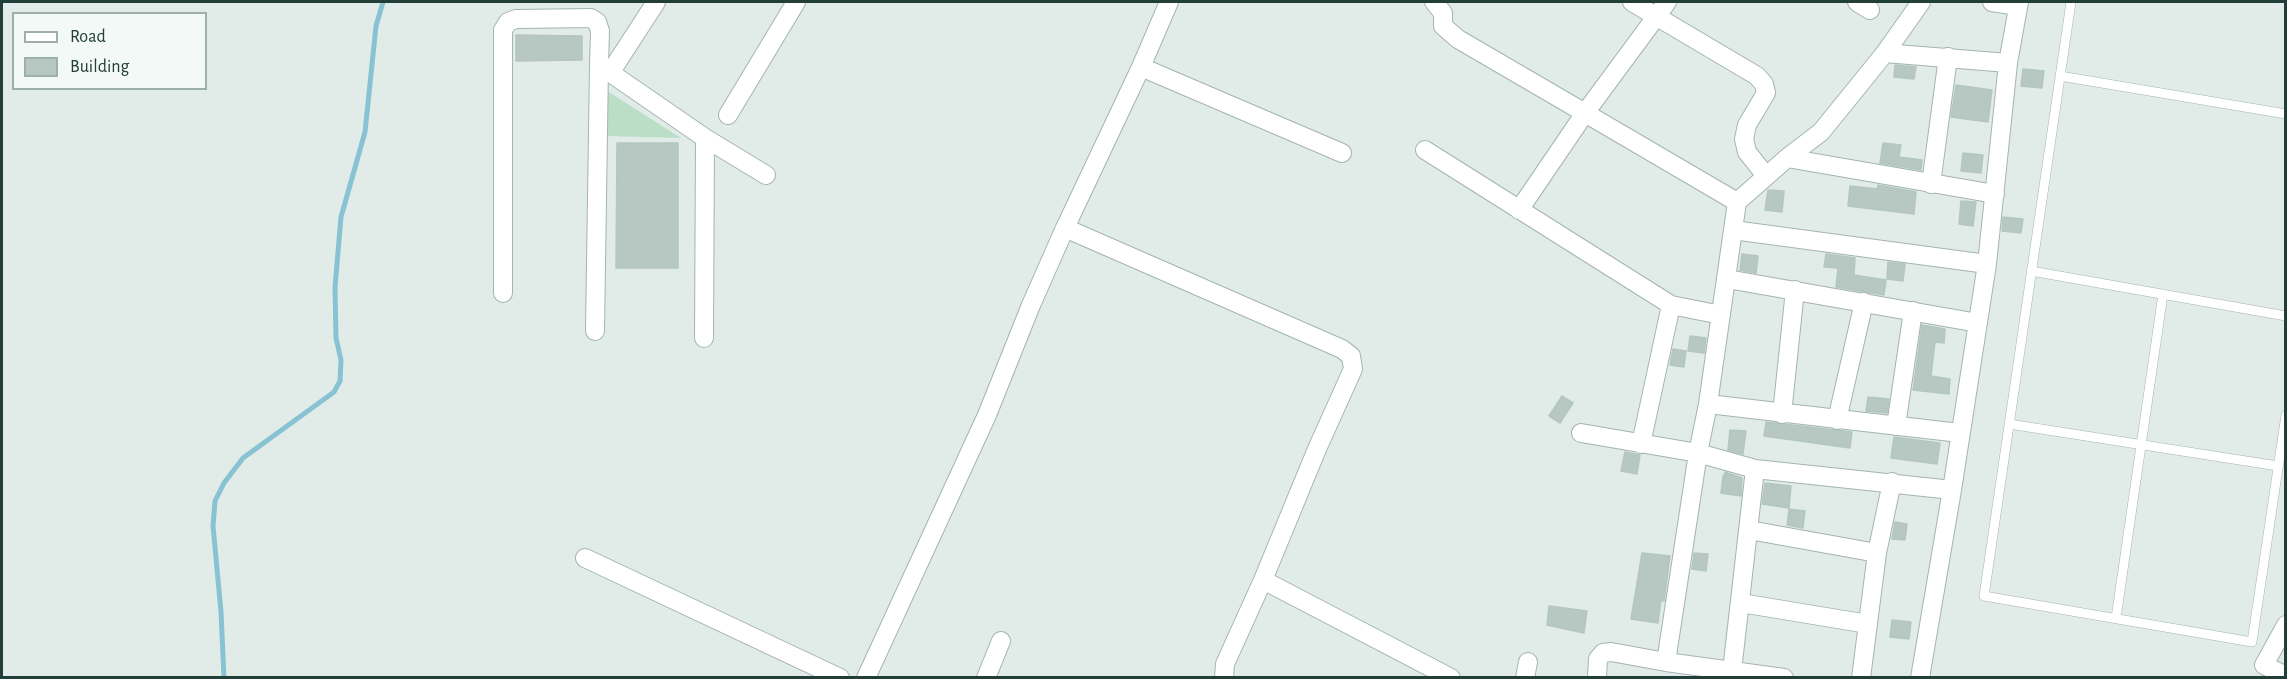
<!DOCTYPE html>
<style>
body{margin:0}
#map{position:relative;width:2287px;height:679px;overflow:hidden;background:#e1ece8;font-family:"Alegreya Sans",sans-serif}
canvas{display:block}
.frame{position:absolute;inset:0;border:3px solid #213e38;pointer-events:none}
.legend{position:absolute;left:12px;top:12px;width:195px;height:78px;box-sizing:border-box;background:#f2f9f6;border:2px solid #9eaeaa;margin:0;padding:8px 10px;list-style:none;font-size:18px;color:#213e38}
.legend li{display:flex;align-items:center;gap:12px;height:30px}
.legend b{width:30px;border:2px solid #9eaeaa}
</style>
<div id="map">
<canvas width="2287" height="679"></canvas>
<div class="frame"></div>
<ul class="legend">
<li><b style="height:8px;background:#fff"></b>Road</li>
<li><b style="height:16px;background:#b7c7c1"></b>Building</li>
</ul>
</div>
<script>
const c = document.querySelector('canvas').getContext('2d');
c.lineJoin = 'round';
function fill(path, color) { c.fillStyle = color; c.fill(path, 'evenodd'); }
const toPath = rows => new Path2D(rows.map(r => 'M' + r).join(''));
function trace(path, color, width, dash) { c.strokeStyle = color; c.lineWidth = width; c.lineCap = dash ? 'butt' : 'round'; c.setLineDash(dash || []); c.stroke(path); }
fill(toPath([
 [604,89,681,138,606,136]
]), '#badec6');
trace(toPath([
 [224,678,221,612,213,526,215,501,224,483,243,458,334,392,340,381,341,360,336,338,335,287,341,217,365,132,376,26,383,2]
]), '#88c3d3', 5);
const building = toPath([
 [516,35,582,36,582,60,516,61,516,35],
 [1895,65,1916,67,1914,79,1894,77,1895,65],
 [2023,69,2044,71,2042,88,2021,86,2023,69],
 [1956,85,1992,90,1988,122,1951,117,1956,85],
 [617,143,678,143,678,268,616,268,617,143],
 [1883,143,1901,145,1899,157,1922,160,1921,170,1880,163,1883,143],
 [1963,153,1983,155,1981,173,1961,171,1963,153],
 [1878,185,1916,192,1914,214,1848,206,1850,186,1877,189,1878,185],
 [1768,190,1784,191,1782,212,1765,210,1768,190],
 [1961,201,1976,202,1973,226,1959,224,1961,201],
 [2003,217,2023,219,2021,233,2002,231,2003,217],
 [1742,254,1758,256,1756,273,1740,270,1742,254],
 [1826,254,1855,258,1854,275,1886,280,1884,295,1836,287,1838,268,1824,267,1826,254],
 [1888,262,1905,264,1903,281,1887,279,1888,262],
 [1922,325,1945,329,1944,343,1935,342,1931,376,1950,379,1949,394,1913,390,1922,325],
 [1690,336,1706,338,1704,353,1688,351,1690,336],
 [1673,349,1686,351,1684,367,1670,365,1673,349],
 [1562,396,1573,403,1560,423,1549,416,1562,396],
 [1868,397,1889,399,1887,413,1866,411,1868,397],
 [1766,422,1852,432,1850,448,1764,436,1766,422],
 [1730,430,1746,431,1743,454,1728,450,1730,430],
 [1894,437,1940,443,1937,464,1891,458,1894,437],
 [1625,452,1640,455,1637,474,1621,471,1625,452],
 [1725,472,1742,478,1741,496,1721,493,1723,476,1724,476,1725,472],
 [1765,483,1791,486,1789,508,1762,504,1765,483],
 [1789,509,1805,511,1803,528,1787,525,1789,509],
 [1895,522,1907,524,1905,540,1892,539,1895,522],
 [1642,553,1670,556,1664,601,1661,600,1658,623,1631,619,1642,553],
 [1694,553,1708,554,1706,571,1692,569,1694,553],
 [1549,606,1587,611,1584,633,1547,625,1549,606],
 [1892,620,1911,622,1909,639,1890,637,1892,620]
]);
fill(building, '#b7c7c1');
trace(building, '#b4c6c0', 1.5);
const service = toPath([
 [2071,2,1984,596,2252,642,2286,415],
 [2060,76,2286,114],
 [2031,271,2286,316],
 [2009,424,2278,466],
 [2116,618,2163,294]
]);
const minor = toPath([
 [1434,2,1443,13,1443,26,1458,39,1585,113,1519,210],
 [1632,2,1757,76,1764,84,1766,93,1747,125,1744,139,1747,152,1766,176],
 [1667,2,1585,113,1737,202],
 [1857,2,1870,10],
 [1992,2,2018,6],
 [1885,53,2008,63],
 [1141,67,1342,153],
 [610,73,656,2],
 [728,115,796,2],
 [1425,150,1671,305,1721,315],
 [1787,158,1995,194],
 [1931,184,1948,57],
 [1065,228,1342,349,1351,356,1353,369,1317,449,1263,580,1225,664,1224,678],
 [1733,230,1987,264],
 [1727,279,1978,323],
 [503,293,503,30,508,22,516,19,591,18,597,22,600,31,599,65,705,138,766,175],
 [595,331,599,65],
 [704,338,705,138],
 [1708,404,1960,433],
 [1782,414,1795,290],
 [1837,420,1864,302],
 [1896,426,1913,311],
 [1581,433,1698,453,1755,469,1952,490],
 [1641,444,1671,305],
 [1749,530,1877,553],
 [585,558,840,678],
 [1263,580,1451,678],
 [1741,603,1868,624],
 [2286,625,2264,665,2286,676],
 [1666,662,1698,453,1708,404,1737,202,1787,158,1821,132,1885,53,1921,2],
 [1732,671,1755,469],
 [866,678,987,415,1031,305,1065,228,1141,67,1169,2],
 [986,678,1001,641],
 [1525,678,1528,662],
 [1597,678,1598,659,1603,653,1611,652,1666,662,1784,678],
 [1861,678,1877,553,1892,482],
 [1920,678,1952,490,1987,264,2008,63,2019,2]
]);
trace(service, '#a4b4b0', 10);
trace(minor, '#a4b4b0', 20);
trace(service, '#fff', 9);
trace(minor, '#fff', 18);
</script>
